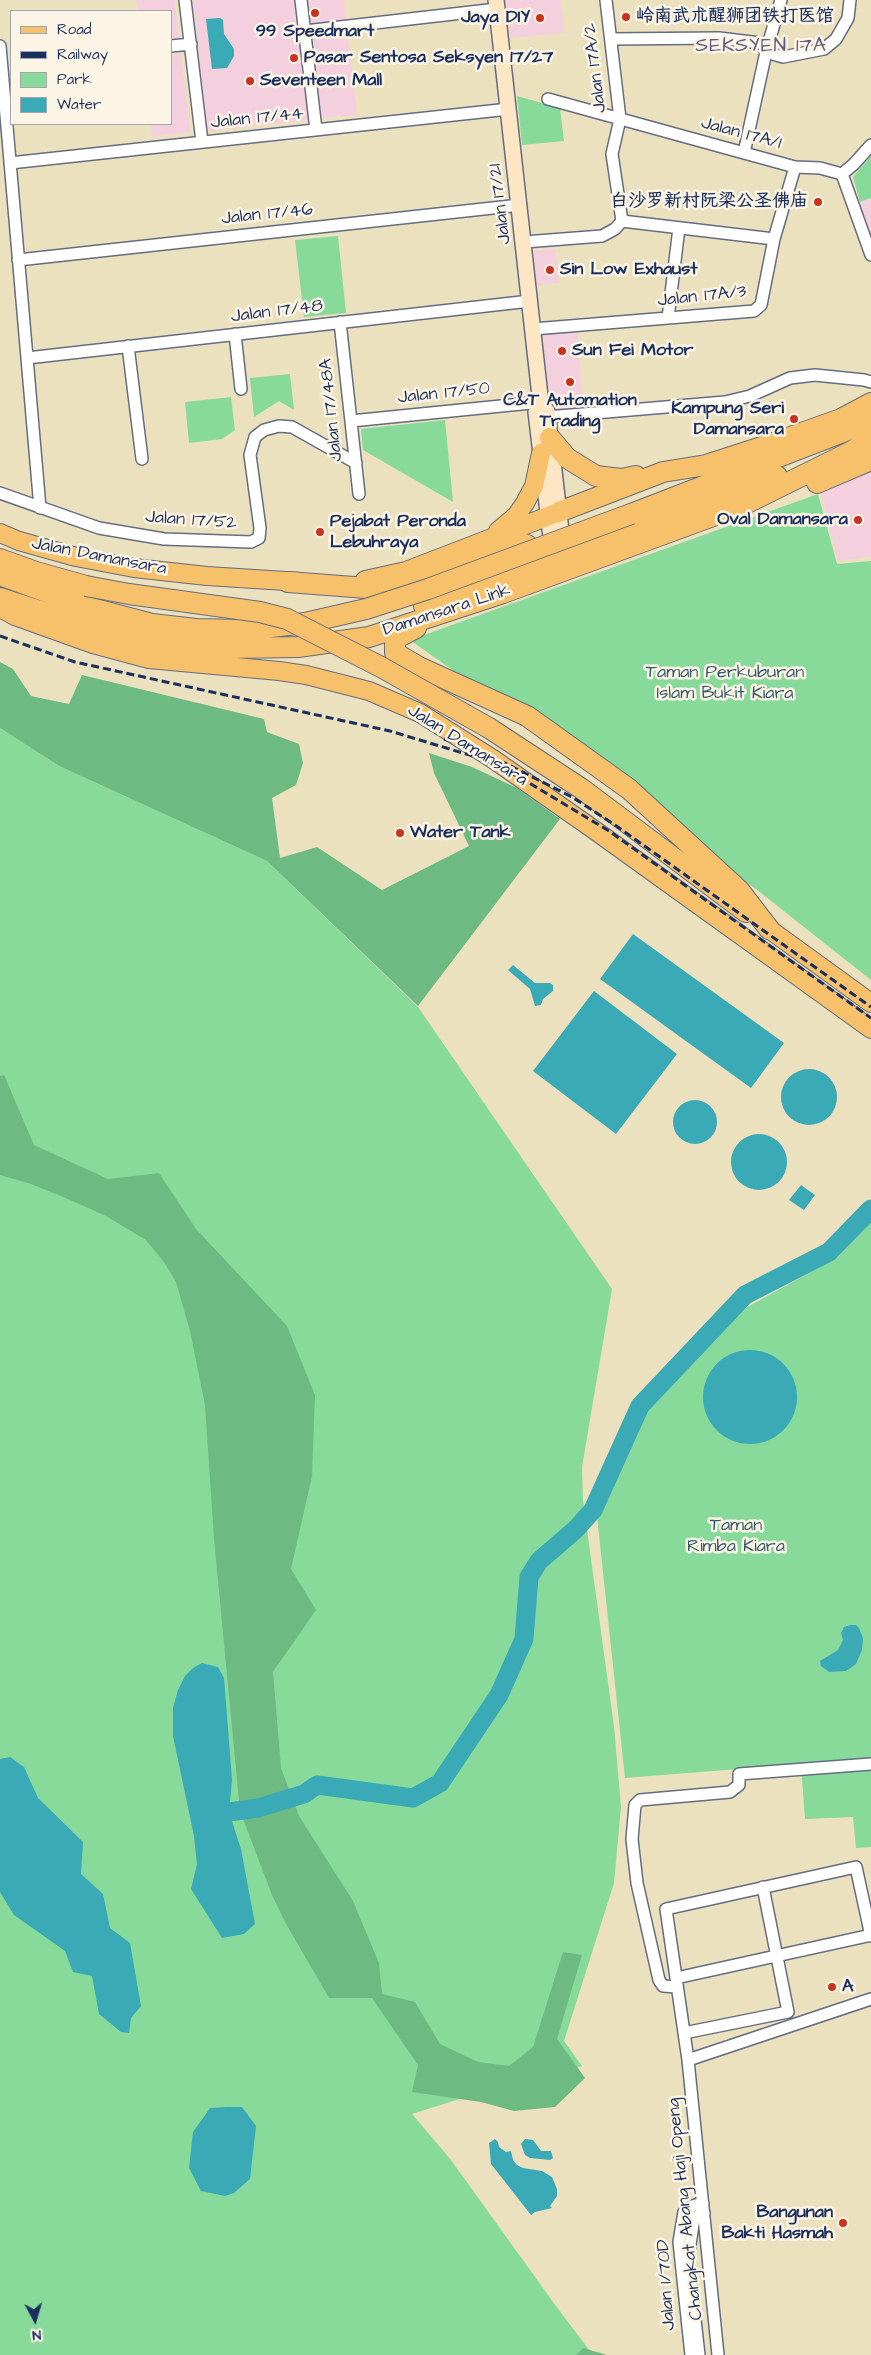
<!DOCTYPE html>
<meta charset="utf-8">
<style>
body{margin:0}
#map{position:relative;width:871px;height:2355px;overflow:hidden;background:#ebe1bf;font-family:"Architects Daughter",sans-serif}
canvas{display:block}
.legend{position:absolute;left:10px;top:10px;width:162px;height:115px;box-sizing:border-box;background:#fcf5e5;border:1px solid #a2a6af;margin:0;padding:6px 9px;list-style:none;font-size:15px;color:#1b2f5e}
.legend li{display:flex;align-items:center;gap:10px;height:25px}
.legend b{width:25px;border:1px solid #a2a6af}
.north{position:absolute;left:10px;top:2295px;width:50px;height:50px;-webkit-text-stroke:4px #fcf5e5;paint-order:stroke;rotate:174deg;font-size:14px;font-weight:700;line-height:20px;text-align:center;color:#1b2f5e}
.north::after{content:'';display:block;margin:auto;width:18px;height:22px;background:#1b2f5e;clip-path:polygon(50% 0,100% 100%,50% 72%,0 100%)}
</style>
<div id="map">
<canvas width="871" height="2355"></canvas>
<ul class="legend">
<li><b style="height:6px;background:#f7c06b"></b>Road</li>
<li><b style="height:6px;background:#1b2f5e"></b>Railway</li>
<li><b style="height:14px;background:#88da9b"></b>Park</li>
<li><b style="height:14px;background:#39aab6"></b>Water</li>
</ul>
<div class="north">N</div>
</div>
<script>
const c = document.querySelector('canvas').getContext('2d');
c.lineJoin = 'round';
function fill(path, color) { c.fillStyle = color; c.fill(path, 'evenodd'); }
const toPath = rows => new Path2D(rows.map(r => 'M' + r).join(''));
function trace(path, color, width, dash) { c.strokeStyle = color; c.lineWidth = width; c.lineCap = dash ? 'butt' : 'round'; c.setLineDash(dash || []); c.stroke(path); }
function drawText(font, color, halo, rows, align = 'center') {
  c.font = font + ' "Architects Daughter","LXGW WenKai TC",sans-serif'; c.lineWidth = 5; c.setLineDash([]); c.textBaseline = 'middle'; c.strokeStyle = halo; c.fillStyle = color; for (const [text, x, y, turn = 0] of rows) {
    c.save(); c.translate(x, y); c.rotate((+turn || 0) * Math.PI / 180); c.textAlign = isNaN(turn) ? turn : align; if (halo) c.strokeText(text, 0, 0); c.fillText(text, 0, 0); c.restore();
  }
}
fill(toPath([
 [136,0,175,0,179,38,171,39,171,11,138,11],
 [193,0,296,0,309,120,207,131],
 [307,0,344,0,346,21,310,25],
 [506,0,560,0,564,33,510,38],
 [348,35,357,115,321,118,313,39],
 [181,54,190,132,152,137,151,124,171,124,171,55],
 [871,198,871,235,860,202],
 [555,249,559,283,537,285,533,251],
 [577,329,584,410,551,413,542,331],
 [871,471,871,557,838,561,820,491]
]), '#f4cfde');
fill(toPath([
 [517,96,560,108,564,141,522,145],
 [871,156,871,198,860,202,853,177],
 [338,236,346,313,304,317,295,240],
 [290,374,294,410,279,401,254,417,250,378],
 [231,397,235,430,222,439,189,443,185,402],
 [445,420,453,502,363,450,361,429],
 [818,494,837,564,871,561,871,980,761,893,648,808,410,640],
 [0,728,59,766,267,861,418,1007,612,1289,582,1467,583,1501,614,1726,621,1807,614,1883,564,2041,582,2066,522,2079,412,2114,451,2160,553,2302,593,2355,0,2355],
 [871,1221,871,1847,856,1848,853,1817,805,1819,801,1764,625,1778,597,1516,644,1406,742,1310,838,1257]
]), '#88da9b');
fill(toPath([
 [0,662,13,669,31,696,69,704,82,675,264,719,267,732,299,744,303,763,296,785,272,798,280,858,317,847,382,890,469,846,434,773,429,753,472,767,517,788,560,819,418,1006,267,861,59,766,0,728],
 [4,1075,34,1145,108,1179,159,1173,196,1229,287,1326,315,1395,312,1476,291,1569,316,1610,273,1672,281,1768,299,1816,353,1901,379,1963,382,1994,415,2002,440,2044,478,2062,509,2066,533,2047,563,1952,582,1955,557,2039,585,2078,555,2107,514,2111,481,2102,412,2092,418,2065,372,1998,329,1998,285,1922,272,1895,240,1811,214,1539,205,1405,190,1331,176,1282,164,1262,146,1240,106,1216,68,1199,31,1184,0,1175,0,1076],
 [583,2348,607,2355,576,2355]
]), '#6eba83');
fill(toPath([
 [220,18,223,20,224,34,234,49,234,56,227,68,212,69,206,19],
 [633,934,784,1043,751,1088,600,979],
 [513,965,535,983,550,983,553,985,553,991,543,999,541,1005,535,1006,530,989,508,970],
 [594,991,677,1054,616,1134,533,1071],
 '781 1097a28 28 0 1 1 56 0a28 28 0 1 1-56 0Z',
 '673 1122a22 22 0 1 1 44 0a22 22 0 1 1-44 0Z',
 '731 1162a28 28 0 1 1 56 0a28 28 0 1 1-56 0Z',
 [801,1185,815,1195,804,1210,789,1200],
 '703 1397a47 47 0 1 1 94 0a47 47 0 1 1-94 0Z',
 [850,1625,856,1625,859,1628,863,1638,862,1650,856,1664,846,1671,829,1672,821,1666,820,1661,838,1650,843,1640,841,1633,844,1627],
 [202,1663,218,1667,224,1678,232,1780,229,1812,241,1849,255,1924,244,1934,222,1938,191,1889,197,1864,194,1836,173,1736,173,1708,178,1690,185,1676,193,1668],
 [10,1757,24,1767,38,1798,83,1842,81,1874,103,1894,110,1928,130,1943,141,2006,131,2018,129,2033,121,2032,99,2014,92,1976,73,1972,65,1951,14,1915,0,1892,0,1759],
 [228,2107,242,2107,256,2126,250,2179,234,2193,225,2196,201,2191,189,2168,193,2132,210,2108],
 [495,2139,498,2142,499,2147,506,2152,511,2151,513,2160,517,2165,523,2168,542,2171,552,2177,557,2189,557,2196,550,2206,552,2208,535,2212,531,2215,491,2164,489,2143],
 [525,2139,533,2140,541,2151,551,2151,553,2158,550,2160,530,2158,525,2155,521,2144]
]), '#39aab6');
trace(toPath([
 [229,1812,258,1808,304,1794,317,1785,413,1798,440,1783,499,1695,524,1639,529,1577,539,1561,576,1529,593,1510,640,1406,745,1295,829,1252,871,1209]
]), '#39aab6', 19);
const street = toPath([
 [185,0,202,142],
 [301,0,316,130],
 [606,0,620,119,612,154,622,221],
 [305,31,497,9],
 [611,39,719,38,768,44],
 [0,46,40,508],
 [171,46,191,44],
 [766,52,783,57,824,49,836,39,848,18,850,0],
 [548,99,795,167,820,168,842,174],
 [744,153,766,52,781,0],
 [10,163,509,109],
 [842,174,871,255],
 [842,174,854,164,871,145],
 [622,221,774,239],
 [524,242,602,236,615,229,622,221],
 [18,260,520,205],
 [668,318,679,228],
 [340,322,359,494],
 [533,329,754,311,761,305,774,239,795,167],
 [235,334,241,389],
 [128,346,142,459],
 [27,358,530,301],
 [547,417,725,402,750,396,790,378,815,375,864,380,871,382],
 [351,421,541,402],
 [0,493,99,528,164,539,251,542,259,538,260,528,250,455,255,437,264,430,279,426,292,427,356,463],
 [676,1978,871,1935],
 [677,1987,663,1986,659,1980,637,1883,632,1839,635,1805,640,1800,730,1792,739,1785,739,1774,871,1764],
 [684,2033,788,2012,763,1887],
 [688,2060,871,1999],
 [691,2355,679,2242,684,2212,692,2206,703,2203],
 [699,2355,688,2258,694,2218,704,2213],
 [718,2355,688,2060,666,1909,856,1867,871,1936]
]);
const secondary = toPath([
 [496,0,541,405,547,411,563,548],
 [541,405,536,412,553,554]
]);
const primary = toPath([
 [498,531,516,516,525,503,534,486,541,453],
 [0,533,19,541,76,557,134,568,207,576,301,582],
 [365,580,406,571,559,512],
 [0,608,15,616,93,644,149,659,279,671,306,675,369,691,420,713,493,759,593,829,871,1029],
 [769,929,871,1003]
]);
const highway = toPath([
 [550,438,567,458,596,476,621,479,636,476],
 [817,483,871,460],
 [559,512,663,472,706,465,768,445,841,419,871,403],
 [631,514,856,427,871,418],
 [0,559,36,572,86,586],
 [0,575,91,608,152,624,196,629,246,630,305,623,366,609],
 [288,582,367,588,398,584,516,541,527,545,530,552,531,558,525,565],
 [0,598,80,624,143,641,187,647,232,648,298,647,369,637,503,593,743,505,854,450,871,438],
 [424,606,777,476],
 [416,628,395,639,395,653,419,667,527,716,629,789,739,890,769,929],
 [489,728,582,789,746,912]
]);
trace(street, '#646d80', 14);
trace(secondary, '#646d80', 18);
trace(primary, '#646d80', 20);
trace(highway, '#646d80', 22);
trace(street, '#fff', 11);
trace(secondary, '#fce6c4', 15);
trace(primary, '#f7c06b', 18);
trace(highway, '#f7c06b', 20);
trace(toPath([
 [0,636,75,662,390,731,476,757,521,778,609,831,871,1018],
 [444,739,479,750,572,797,615,825,871,1007]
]), '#1b2f5e', 3, [8, 4]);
const highwayBridge = toPath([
 [86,586,129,594,260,612,287,619,381,667,489,728],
 [366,609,428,589,631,514]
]);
trace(highwayBridge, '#646d80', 22, []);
trace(highwayBridge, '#f7c06b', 20);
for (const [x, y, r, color] of [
 [315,13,5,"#c8321e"],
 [626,17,5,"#c8321e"],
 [540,18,5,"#c8321e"],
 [294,58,5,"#c8321e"],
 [250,81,5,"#c8321e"],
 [818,202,5,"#c8321e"],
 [550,270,5,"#c8321e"],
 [562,351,5,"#c8321e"],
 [570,382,5,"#c8321e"],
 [794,419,5,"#c8321e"],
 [858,520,5,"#c8321e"],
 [320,532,5,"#c8321e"],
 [400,833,5,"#c8321e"],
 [832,1987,5,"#c8321e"],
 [843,2223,5,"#c8321e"]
]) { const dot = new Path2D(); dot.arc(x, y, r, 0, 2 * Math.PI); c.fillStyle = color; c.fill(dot); trace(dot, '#fcf5e5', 2); }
drawText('bold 18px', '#1b2f5e', '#fcf5e5', [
 ["岭南武术醒狮团铁打医馆",636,17],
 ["Jaya DIY",530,18,"right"],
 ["99 Speedmart",315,32,"center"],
 ["Pasar Sentosa Seksyen 17/27",304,58],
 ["Seventeen Mall",260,81],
 ["白沙罗新村阮梁公圣佛庙",808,202,"right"],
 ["Sin Low Exhaust",560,270],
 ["Sun Fei Motor",572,351],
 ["C&T Automation",570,401,"center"],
 ["Trading",570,422,"center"],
 ["Kampung Seri",784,409,"right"],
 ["Damansara",784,430,"right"],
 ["Oval Damansara",848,520,"right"],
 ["Pejabat Peronda",330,522],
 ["Lebuhraya",330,543],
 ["Water Tank",410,833],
 ["A",842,1987],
 ["Bangunan",833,2213,"right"],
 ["Bakti Hasmah",833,2234,"right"]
], 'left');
drawText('18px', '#1b2f5e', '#fcf5e5', [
 ["Jalan 17A/2",596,68,-97],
 ["Jalan 17/44",257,119,-6],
 ["Jalan 17A/1",741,134,15],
 ["Jalan 17/21",501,204,-97],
 ["Jalan 17/46",267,215,-6],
 ["Jalan 17A/3",702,297,-6],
 ["Jalan 17/48",277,312,-7],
 ["Jalan 17/50",444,394,-6],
 ["Jalan 17/48A",332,410,-96],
 ["Jalan 17/52",191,521,4],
 ["Jalan Damansara",99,557,11],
 ["Damansara Link",447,611,-18],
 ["Jalan Damansara",467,746,32],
 ["Changkat Abang Haji Openg",686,2209,-96],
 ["Jalan 1/70D",667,2285,-94]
]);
drawText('18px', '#365a6d', '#fcf5e5', [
 ["Taman Perkuburan",725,673],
 ["Islam Bukit Kiara",725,694],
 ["Taman",736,1526],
 ["Rimba Kiara",736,1547]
]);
c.letterSpacing = '1px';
drawText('20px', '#5e5b82', '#fcf5e5', [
 ["SEKSYEN 17A",761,47]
]);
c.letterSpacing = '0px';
</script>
